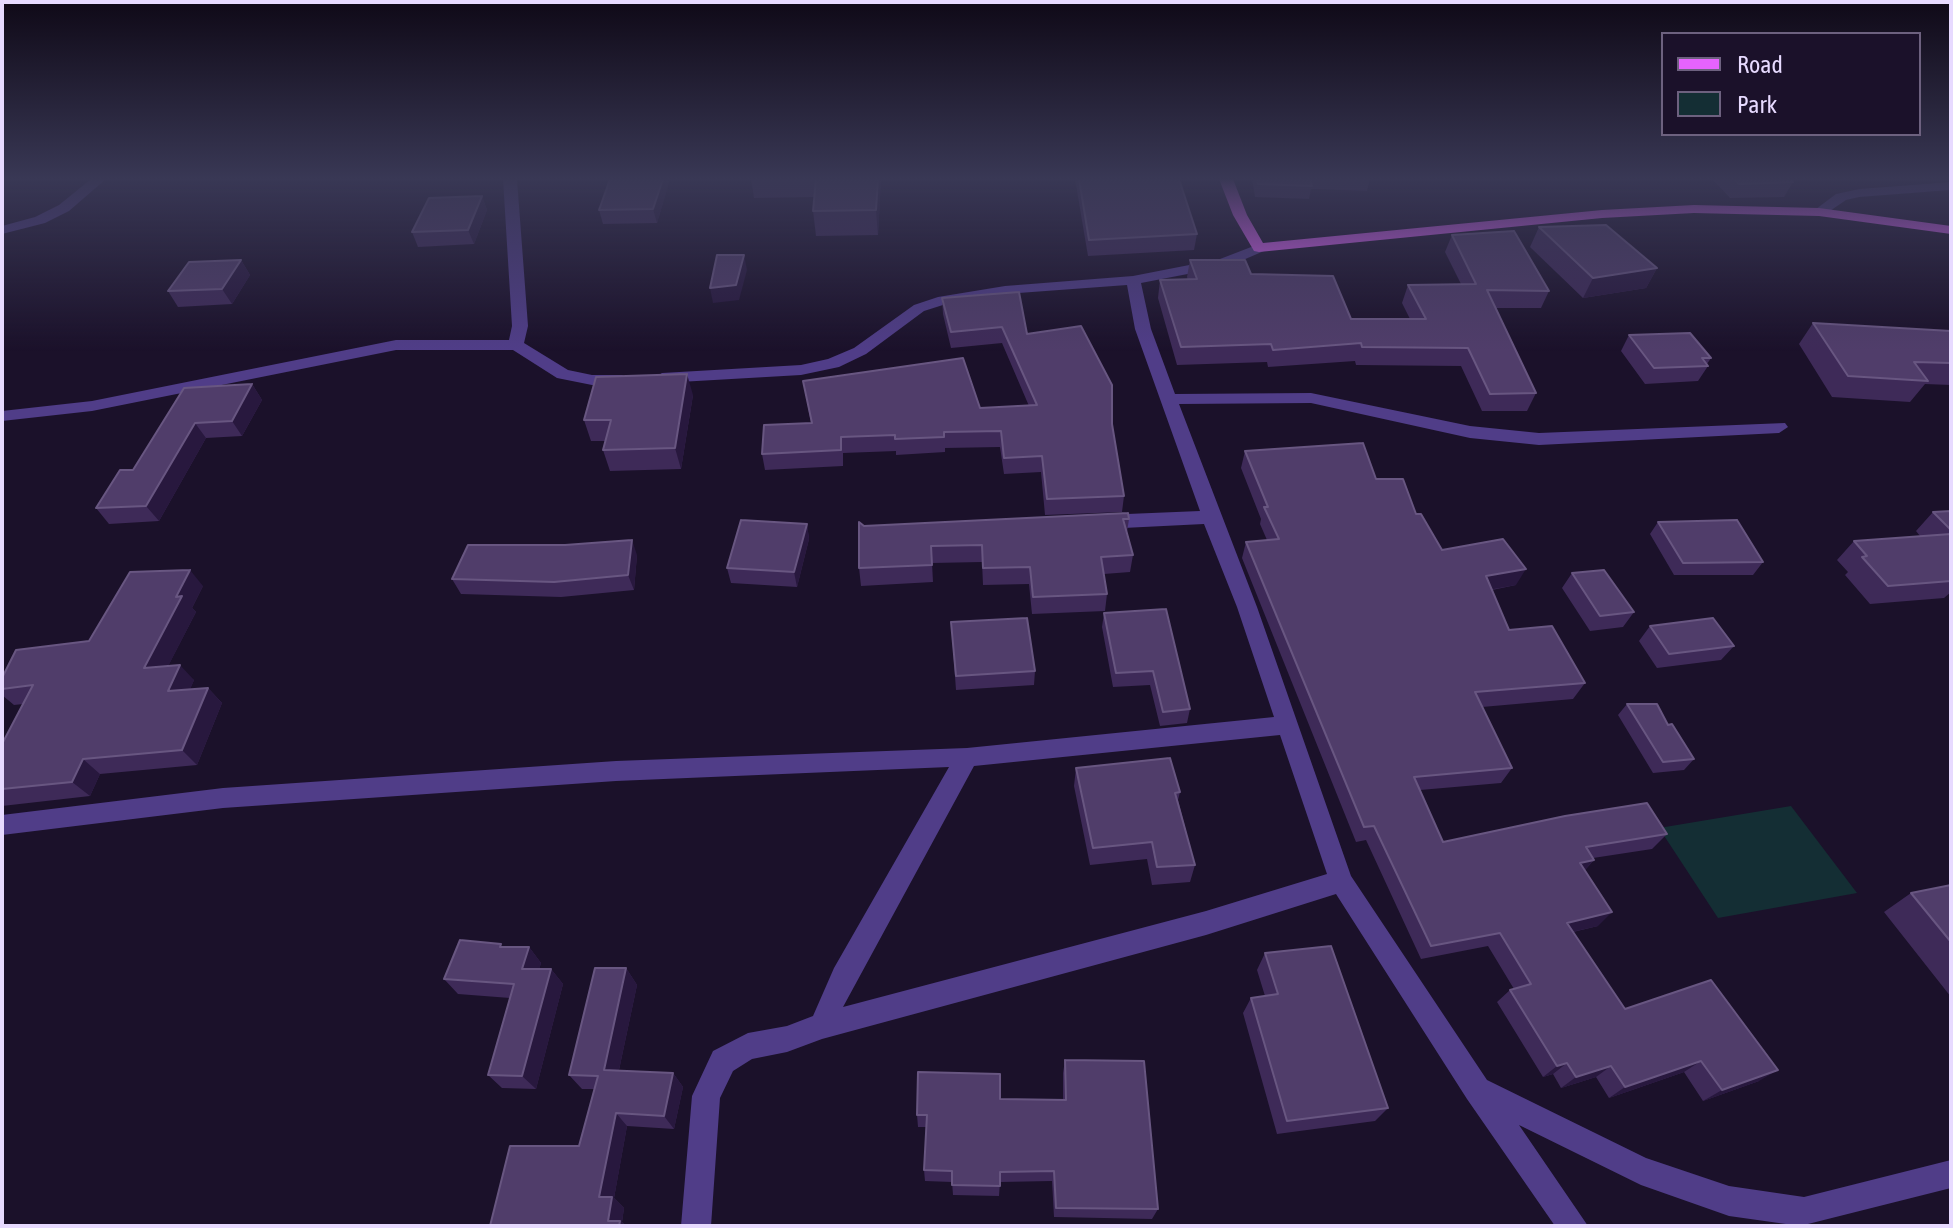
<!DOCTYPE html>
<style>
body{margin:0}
#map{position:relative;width:1953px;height:1228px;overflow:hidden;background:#1b112a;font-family:"Asap Condensed",sans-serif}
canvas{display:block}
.frame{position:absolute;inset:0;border:4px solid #e7daff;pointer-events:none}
.legend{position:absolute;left:1661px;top:32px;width:260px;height:104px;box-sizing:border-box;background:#1b112a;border:2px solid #6d617f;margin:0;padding:10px 14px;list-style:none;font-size:24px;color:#e7daff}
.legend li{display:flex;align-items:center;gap:16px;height:40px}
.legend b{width:40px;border:2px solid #6d617f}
</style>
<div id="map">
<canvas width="1953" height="1228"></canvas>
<div class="frame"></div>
<ul class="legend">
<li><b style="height:10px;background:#e663fd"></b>Road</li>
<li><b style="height:22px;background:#142e34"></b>Park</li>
</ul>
</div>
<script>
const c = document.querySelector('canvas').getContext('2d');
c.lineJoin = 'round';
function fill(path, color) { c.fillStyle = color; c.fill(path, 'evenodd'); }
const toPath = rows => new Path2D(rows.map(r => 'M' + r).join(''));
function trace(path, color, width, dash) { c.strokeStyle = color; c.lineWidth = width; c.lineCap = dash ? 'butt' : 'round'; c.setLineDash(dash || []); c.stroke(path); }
fill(toPath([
 [1791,806,1857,893,1718,918,1659,828]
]), '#142e34');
fill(toPath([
 [91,179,106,179,69,211,45,223,2,234,2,226,35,217,59,205,91,179],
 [503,179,517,179,528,326,524,343,568,370,592,375,622,375,630,380,628,384,592,385,557,378,513,350,396,350,92,411,2,421,2,411,92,401,396,340,509,340,512,326,503,179],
 [1951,182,1951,190,1859,197,1846,200,1824,215,1812,212,1836,194,1859,189,1951,182],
 [1259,244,1264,245,1264,251,1229,266,1141,283,1151,329,1175,394,1311,393,1470,426,1539,433,1785,423,1788,427,1779,433,1539,445,1470,438,1311,403,1179,404,1257,607,1351,876,1487,1080,1646,1158,1729,1186,1804,1197,1951,1160,1951,1188,1800,1226,1729,1216,1641,1185,1519,1125,1588,1226,1555,1226,1467,1099,1336,894,1206,935,822,1039,787,1052,752,1059,733,1071,720,1098,711,1226,681,1226,692,1096,713,1051,748,1033,787,1026,813,1016,834,968,949,767,616,781,223,808,2,835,2,815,223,788,616,761,967,748,1274,717,1237,607,1204,524,1103,529,1094,522,1103,515,1200,511,1135,329,1127,285,1005,294,946,304,924,311,866,354,839,367,801,375,662,383,654,378,662,373,801,365,828,359,854,348,914,305,938,297,1005,286,1133,276,1220,259,1259,244],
 [1280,735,1327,874,1206,911,843,1007,974,766,1280,735]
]), '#503d88');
fill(toPath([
 [1219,179,1233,179,1247,215,1263,243,1602,210,1694,205,1819,208,1951,226,1951,234,1819,216,1694,213,1602,218,1259,252,1254,251,1233,215,1219,179]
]), '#e663fd');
fill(toPath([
 [670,179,657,223,603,224,599,210],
 [751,179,881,179,878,235,816,236,813,211,814,197,754,198],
 [1075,179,1179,179,1197,234,1194,250,1088,256],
 [1252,179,1370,179,1367,191,1311,189,1309,199,1255,197],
 [1712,179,1790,179,1793,182,1784,197,1730,198],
 [482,196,487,210,474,244,418,247,412,232],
 [1539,227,1657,268,1646,288,1583,298,1530,247],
 [1452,235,1549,291,1541,308,1496,308,1536,393,1527,411,1482,411,1461,366,1356,365,1355,361,1268,367,1267,362,1177,365,1158,298,1160,280,1188,280,1187,277,1190,260,1251,274,1351,319,1410,319,1402,303,1408,285,1461,284,1445,252],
 [241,260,250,275,232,304,178,307,168,291],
 [942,298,1027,334,1112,424,1124,496,1122,512,1045,515,1041,472,1004,474,1000,447,945,448,945,452,896,455,896,451,843,453,843,466,765,470,762,454,811,423,803,381,980,408,1029,406,1002,343,951,348,943,314],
 [1813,323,1951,331,1951,385,1925,384,1910,402,1832,397,1799,344],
 [1629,335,1711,358,1707,364,1708,366,1698,381,1645,384,1621,351],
 [252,384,262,400,242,436,206,438,159,521,109,524,96,508,133,470,184,388],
 [693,395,681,469,610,471,603,450,605,441,591,441,584,420],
 [1245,451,1376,479,1416,514,1442,550,1516,585,1492,590,1509,630,1585,683,1573,699,1482,707,1512,768,1501,783,1420,790,1443,842,1667,834,1652,849,1593,858,1594,860,1585,870,1598,926,1573,932,1625,1009,1759,1081,1703,1101,1684,1072,1609,1098,1596,1077,1561,1088,1553,1074,1543,1077,1497,1002,1510,990,1514,989,1488,946,1421,959,1366,840,1356,842,1242,558,1246,542,1267,540,1260,524,1261,519,1241,468],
 [1951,511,1951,592,1944,598,1870,604,1845,575,1848,572,1837,560,1854,541,1920,536,1916,531,1933,512],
 [1129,519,1127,532,1133,555,1130,572,1104,574,1107,594,1105,611,1032,614,1029,584,983,585,982,562,932,563,933,582,861,586,859,568,864,526],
 [1658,522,1763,562,1753,575,1674,575,1650,534],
 [807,524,809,539,797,587,731,583,727,568],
 [637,555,634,590,561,597,461,594,452,579],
 [1572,573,1634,612,1623,627,1590,631,1562,588],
 [203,586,192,608,196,612,168,666,194,680,190,689,208,688,222,703,197,765,100,774,90,796,2,806,2,744,23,704,14,705,2,695,2,678,89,641],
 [1104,613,1190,709,1187,723,1160,726,1150,685,1113,687,1102,627],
 [951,622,1035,671,1034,685,956,690],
 [1650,626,1734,646,1721,660,1657,668,1639,641],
 [1627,704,1668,725,1694,759,1684,770,1653,773,1618,715],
 [1076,768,1180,792,1178,800,1195,865,1190,882,1152,885,1147,859,1090,865,1074,786],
 [1951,885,1951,997,1884,912,1911,893],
 [504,947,529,947,541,963,539,969,551,969,563,984,536,1089,502,1088,488,1075,510,998,458,994,444,979],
 [1265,953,1388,1108,1375,1121,1277,1134,1243,1013,1251,998,1265,996,1257,970],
 [626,968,637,985,619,1070,673,1073,683,1087,674,1129,627,1126,614,1198,624,1208,622,1222,626,1226,490,1226,579,1146,594,1089,582,1089,569,1075],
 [1065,1060,1158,1209,1152,1219,1054,1217,1052,1181,1000,1182,999,1196,953,1195,952,1182,925,1181,924,1170,926,1127,918,1127,917,1115,1000,1099,1063,1100,1063,1073]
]), '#3e2a58');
fill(toPath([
 [663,179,670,179,657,223,653,209],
 [878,179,881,179,878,235,876,210],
 [482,196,487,210,474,244,468,230],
 [744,255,747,270,739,300,713,303,710,288],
 [241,260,250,275,232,304,222,289],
 [1657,268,1646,288,1583,298,1593,278],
 [687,374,693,395,681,469,675,448],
 [252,384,262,400,242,436,232,421],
 [195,423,206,438,159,521,146,506],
 [807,524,809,539,797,587,794,572],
 [632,540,637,555,634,590,628,575],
 [1526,569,1516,585,1477,592,1486,576],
 [190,570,203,586,192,608,196,612,159,684,144,668,176,597],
 [180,665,194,680,183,707,168,691],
 [208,688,222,703,197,765,182,750],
 [83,759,100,774,90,796,72,782],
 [1594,860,1581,874,1580,863],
 [1612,912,1598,926,1554,936,1567,923],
 [529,947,541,963,535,984,522,969],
 [626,968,637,985,616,1084,604,1070],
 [551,969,563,984,536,1089,522,1076],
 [1701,1061,1684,1072,1609,1098,1625,1087],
 [1567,1063,1553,1074,1543,1077,1557,1066],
 [1611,1066,1596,1077,1561,1088,1576,1077],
 [1778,1070,1759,1081,1703,1101,1722,1090],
 [673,1073,683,1087,674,1129,664,1116],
 [616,1113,627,1126,614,1198,624,1208,622,1222,626,1226,615,1226,608,1221,599,1197]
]), '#28183e');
const building = toPath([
 [610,179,663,179,653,209,599,210,610,179],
 [816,179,878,179,876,210,813,211,816,179],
 [1079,179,1179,179,1197,234,1089,240,1079,179],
 [1257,179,1310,179,1312,186,1258,184,1257,179],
 [1734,179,1790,179,1793,182,1739,184,1734,179],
 [482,196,468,230,412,232,429,198,482,196],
 [1606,225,1657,268,1593,278,1539,227,1606,225],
 [1514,231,1549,291,1487,290,1536,393,1490,394,1468,348,1362,347,1361,343,1273,350,1271,344,1181,347,1160,280,1197,279,1190,260,1245,260,1251,274,1333,276,1351,319,1426,319,1408,285,1476,284,1452,235,1514,231],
 [717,255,744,255,736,285,710,288,717,255],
 [241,260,222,289,168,291,189,262,241,260],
 [1019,292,1027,334,1081,326,1112,385,1112,424,1124,496,1047,499,1042,456,1004,458,1001,431,944,432,944,437,895,439,895,435,841,437,841,450,762,454,764,425,812,423,803,381,963,358,980,408,1037,405,1002,327,951,332,942,298,1019,292],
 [1813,323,1951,331,1951,363,1914,362,1928,381,1848,376,1813,323],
 [1690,333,1711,358,1702,358,1708,366,1654,368,1629,335,1690,333],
 [687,374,675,448,603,450,611,420,584,420,596,377,687,374],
 [252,384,232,421,195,423,146,506,96,508,120,470,133,470,184,388,252,384],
 [1363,443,1376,479,1403,479,1416,514,1421,514,1442,550,1503,539,1526,569,1486,576,1509,630,1552,626,1585,683,1475,692,1512,768,1414,777,1443,842,1565,816,1647,803,1667,834,1586,847,1594,860,1580,863,1612,912,1567,923,1625,1009,1711,980,1778,1070,1722,1090,1701,1061,1625,1087,1611,1066,1576,1077,1567,1063,1557,1066,1510,990,1531,984,1500,933,1431,946,1374,826,1364,827,1246,542,1279,539,1264,507,1268,507,1245,451,1363,443],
 [1951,511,1951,530,1933,512,1951,511],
 [1128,513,1129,519,1123,519,1133,555,1101,557,1107,594,1033,597,1030,567,983,568,982,545,931,546,932,565,859,568,859,522,864,526,1128,513],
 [741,520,807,524,794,572,727,568,741,520],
 [1737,520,1763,562,1683,563,1658,522,1737,520],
 [1951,534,1951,581,1888,586,1862,557,1867,556,1854,541,1951,534],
 [632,540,628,575,554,582,452,579,468,545,565,545,632,540],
 [190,570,176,597,182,596,144,668,180,665,168,691,208,688,182,750,83,759,72,782,2,789,2,744,33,685,2,689,2,678,16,650,89,641,130,572,190,570],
 [1604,570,1634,612,1600,616,1572,573,1604,570],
 [1166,609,1190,709,1163,712,1153,671,1116,673,1104,613,1166,609],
 [1027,618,1035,671,956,676,951,622,1027,618],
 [1713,618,1734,646,1669,654,1650,626,1713,618],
 [1627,704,1657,704,1668,725,1672,724,1694,759,1663,762,1627,704],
 [1170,758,1180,792,1175,793,1195,865,1157,867,1152,842,1093,848,1076,768,1170,758],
 [1951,885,1951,942,1911,893,1951,885],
 [460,940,501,944,500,947,529,947,522,969,551,969,522,1076,488,1075,514,984,444,979,460,940],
 [1331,946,1388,1108,1287,1121,1251,998,1278,994,1265,953,1331,946],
 [595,968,626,968,604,1070,673,1073,664,1116,616,1113,599,1197,612,1197,608,1221,620,1221,619,1226,490,1226,510,1146,579,1146,598,1076,569,1075,595,968],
 [1065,1060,1144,1061,1158,1209,1056,1208,1054,1171,1000,1172,1000,1186,952,1185,952,1171,924,1170,927,1115,917,1115,918,1072,1000,1074,1000,1099,1066,1100,1065,1060]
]);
fill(building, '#503d6a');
trace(building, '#685681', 2);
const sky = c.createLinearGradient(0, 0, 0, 351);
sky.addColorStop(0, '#0f0917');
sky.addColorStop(0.51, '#393855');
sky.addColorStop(1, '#39385500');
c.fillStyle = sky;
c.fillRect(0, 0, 1953, 351);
</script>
